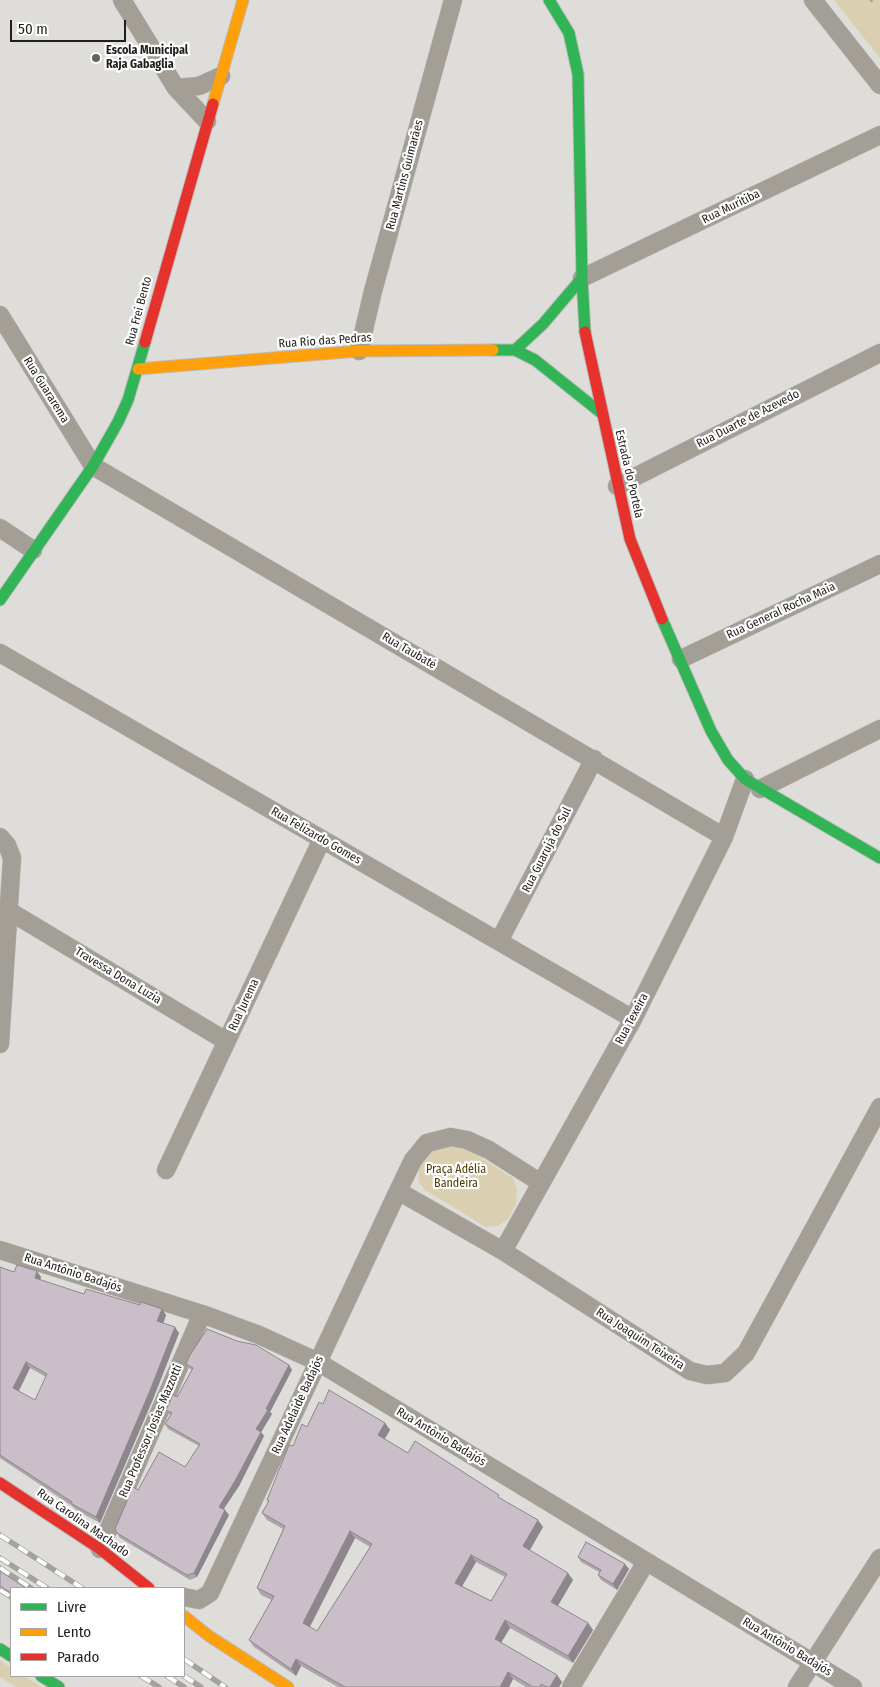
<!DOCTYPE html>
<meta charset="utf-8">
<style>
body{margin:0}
#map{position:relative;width:880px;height:1687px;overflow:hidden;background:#dfddda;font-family:"Fira Sans Condensed",sans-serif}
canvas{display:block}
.legend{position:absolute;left:10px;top:1587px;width:175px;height:90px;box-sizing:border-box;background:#fff;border:1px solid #a6a5a5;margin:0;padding:6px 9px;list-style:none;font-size:15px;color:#201f1d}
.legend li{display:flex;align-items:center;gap:10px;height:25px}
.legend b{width:25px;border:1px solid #a6a5a5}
.scale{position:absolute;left:10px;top:20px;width:116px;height:22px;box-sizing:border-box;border:2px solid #201f1d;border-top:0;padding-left:6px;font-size:15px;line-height:18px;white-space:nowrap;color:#201f1d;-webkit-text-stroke:4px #fff;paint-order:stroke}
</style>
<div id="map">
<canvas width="880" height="1687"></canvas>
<ul class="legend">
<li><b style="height:6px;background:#30b455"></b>Livre</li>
<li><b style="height:6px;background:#ff9f0a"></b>Lento</li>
<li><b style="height:6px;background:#e5322d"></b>Parado</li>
</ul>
<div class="scale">50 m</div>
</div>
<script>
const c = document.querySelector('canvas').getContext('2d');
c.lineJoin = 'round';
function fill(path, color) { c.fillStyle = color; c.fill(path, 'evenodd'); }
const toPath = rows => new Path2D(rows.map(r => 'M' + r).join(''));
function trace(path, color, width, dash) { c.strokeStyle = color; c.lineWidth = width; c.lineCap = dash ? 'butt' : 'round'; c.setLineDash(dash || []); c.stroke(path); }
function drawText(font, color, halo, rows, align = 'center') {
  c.font = font + ' "Fira Sans Condensed",sans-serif'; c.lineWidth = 4.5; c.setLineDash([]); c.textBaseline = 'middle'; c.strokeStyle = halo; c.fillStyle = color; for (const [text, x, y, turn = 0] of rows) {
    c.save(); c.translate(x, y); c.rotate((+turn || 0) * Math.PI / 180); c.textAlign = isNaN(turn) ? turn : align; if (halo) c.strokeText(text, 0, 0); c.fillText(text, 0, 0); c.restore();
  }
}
fill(toPath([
 [834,0,880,0,880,58],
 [438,1144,465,1148,513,1178,517,1189,516,1204,508,1219,498,1226,486,1227,425,1190,418,1181,419,1166],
 [0,1660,11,1668,11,1676,24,1676,42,1687,16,1687,0,1677]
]), '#dbcfb1');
const street = toPath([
 [122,0,176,88,207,121],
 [813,0,880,85],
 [176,88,199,86,221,76],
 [582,278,880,135],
 [0,315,93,466,724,837],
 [359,351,373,291,453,0],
 [617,486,880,353],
 [0,528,33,550],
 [0,653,633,1019],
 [681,659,880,564],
 [760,789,880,729],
 [0,837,7,845,12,858,0,1044],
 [9,911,226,1041],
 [499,941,594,759],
 [166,1170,322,839],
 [398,1191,503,1251,690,1371,707,1375,725,1373,746,1353,880,1107],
 [0,1250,202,1314,259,1335,318,1362,853,1687],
 [503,1251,633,1019,724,837,745,779],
 [100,1549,202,1314],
 [184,1597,199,1600,210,1593,398,1191,413,1160,427,1143,451,1137,467,1140,489,1150,541,1183],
 [571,1687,646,1562],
 [797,1687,880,1558]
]);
const fast = toPath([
 [549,0,569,33,578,74,582,278,585,332],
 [493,350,515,350,535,360,600,412],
 [515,350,543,324,582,278],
 [0,600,93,466,118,422,128,400,145,342],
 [662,619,711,731,728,760,745,779,880,858],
 [0,1649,11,1656],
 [41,1676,59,1687]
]);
const slow = toPath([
 [213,104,243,0],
 [138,369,359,351,493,350],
 [184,1616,209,1636,288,1687]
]);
const jam = toPath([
 [585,332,630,539,662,619],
 [145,342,213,104],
 [0,1483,100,1549,149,1588]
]);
trace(street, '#bcbbb9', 19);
trace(fast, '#bcbbb9', 13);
trace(slow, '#bcbbb9', 13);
trace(jam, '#bcbbb9', 13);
trace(toPath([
 [871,0,872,2]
]), '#a29f99', 2.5, [2.5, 4]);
trace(street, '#a39f96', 18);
trace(fast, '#30b455', 11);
trace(slow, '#ff9f0a', 11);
trace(jam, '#e5322d', 11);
const rail = toPath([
 [0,1535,82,1588],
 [0,1558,47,1588],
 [0,1568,31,1588],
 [0,1590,11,1597],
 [184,1659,225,1687],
 [141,1676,159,1687],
 [167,1676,184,1687],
 [184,1676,201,1687]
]);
trace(rail, '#a4a29c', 5.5);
trace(rail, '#fff', 4, [11]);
fill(toPath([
 [0,1267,14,1272,41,1277,40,1280,84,1294,166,1315,163,1323,179,1333,153,1399,100,1523,76,1510,72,1506,0,1458],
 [30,1368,46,1377,35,1400,19,1391],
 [186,1364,289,1365,292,1370,270,1412,272,1414,261,1432,264,1436,239,1486,224,1509,229,1515,197,1577,190,1580,120,1538,117,1533,138,1490,185,1467,199,1446,168,1429,165,1424,170,1415,166,1410,177,1397,192,1370,190,1369],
 [385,1423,390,1430,384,1439,408,1453,503,1500,543,1527,530,1550,573,1580,557,1606,588,1623,593,1630,573,1663,510,1628,501,1643,562,1682,559,1687,526,1687,513,1679,509,1687,338,1687,301,1666,296,1676,254,1647,249,1640,272,1600,261,1595,257,1588,283,1529,267,1520,262,1513,268,1502,267,1500,293,1446,307,1427],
 [355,1538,370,1547,317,1631,310,1627],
 [476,1562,505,1577,491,1601,462,1586],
 [578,1557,629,1569,617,1590,601,1580,598,1575,599,1572,581,1562],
 [0,1571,11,1588,11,1594,0,1587]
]), '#aea4ac');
fill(toPath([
 [37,1271,41,1277,39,1284,35,1278],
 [162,1309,166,1315,162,1327,157,1321],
 [175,1327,179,1333,153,1399,100,1523,96,1517],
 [26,1362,30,1368,17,1394,13,1388],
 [289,1365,292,1370,270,1412,272,1414,260,1434,256,1429],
 [385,1423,390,1430,383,1442,378,1435],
 [261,1432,264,1436,239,1486,222,1511,219,1507],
 [225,1510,229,1515,197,1577,194,1573],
 [538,1520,543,1527,528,1553,523,1546],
 [350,1531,355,1538,308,1630,303,1623],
 [471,1555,476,1562,460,1590,455,1583],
 [625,1564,629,1569,617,1590,613,1584],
 [568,1573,573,1580,556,1609,551,1602],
 [505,1620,510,1628,499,1646,495,1639],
 [588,1623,593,1630,573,1663,568,1656],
 [296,1659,301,1666,296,1676,291,1669],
 [508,1672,513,1679,509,1687,500,1687],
 [557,1675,562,1682,559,1687,550,1687]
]), '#8d868c');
const building = toPath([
 [17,1265,37,1271,35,1278,84,1294,86,1289,140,1305,141,1302,162,1309,157,1321,175,1327,149,1393,96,1517,72,1504,72,1502,0,1455,0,1267,14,1272,17,1265],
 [26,1362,47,1374,35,1400,13,1388,26,1362],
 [207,1329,237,1341,256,1345,289,1365,266,1409,268,1410,256,1429,261,1432,235,1481,219,1507,225,1510,194,1573,187,1575,117,1533,115,1529,133,1487,138,1490,159,1452,185,1467,200,1444,165,1424,172,1413,166,1410,173,1395,177,1397,193,1368,186,1364,190,1355,207,1329],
 [329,1390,385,1423,378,1435,408,1453,415,1441,499,1495,498,1497,538,1520,523,1546,568,1573,551,1602,588,1623,568,1656,505,1620,495,1639,557,1675,550,1687,547,1687,541,1684,540,1687,533,1687,508,1672,500,1687,345,1687,296,1659,291,1669,249,1640,274,1596,257,1588,285,1526,262,1513,269,1501,267,1500,289,1445,293,1446,302,1424,307,1427,319,1402,323,1404,329,1390],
 [350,1531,372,1544,317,1631,303,1623,350,1531],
 [471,1555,507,1574,491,1601,455,1583,471,1555],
 [586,1542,625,1564,613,1584,598,1575,601,1570,578,1557,586,1542],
 [0,1571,26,1588,11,1588,11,1593,0,1586,0,1571]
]);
fill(building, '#cabfc8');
trace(building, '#8d868c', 1);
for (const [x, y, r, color] of [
 [96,58,5,"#63625f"]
]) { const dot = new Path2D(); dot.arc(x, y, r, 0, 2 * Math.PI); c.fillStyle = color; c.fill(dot); trace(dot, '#fff', 2); }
drawText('bold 12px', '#201f1d', '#fff', [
 ["Escola Municipal",106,51],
 ["Raja Gabaglia",106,65]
], 'left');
drawText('12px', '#201f1d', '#fff', [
 ["Rua Martins Guimarães",405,175,-75],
 ["Rua Muritiba",731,207,-26],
 ["Rua Frei Bento",139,311,-75],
 ["Rua Rio das Pedras",325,341,-4],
 ["Rua Guararema",46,390,58],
 ["Rua Duarte de Azevedo",748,419,-27],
 ["Estrada do Portela",629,474,77],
 ["Rua General Rocha Maia",781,611,-25],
 ["Rua Taubaté",409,651,30],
 ["Rua Felizardo Gomes",316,836,30],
 ["Rua Guarujá do Sul",547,850,-63],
 ["Travessa Dona Luzia",118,976,31],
 ["Rua Jurema",244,1005,-65],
 ["Rua Texeira",632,1019,-62],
 ["Rua Antônio Badajós",73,1273,18],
 ["Rua Joaquim Teixeira",640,1339,33],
 ["Rua Adelaide Badajós",298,1405,-65],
 ["Rua Professor Josias Mazzotti",151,1431,-67],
 ["Rua Antônio Badajós",441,1437,31],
 ["Rua Carolina Machado",83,1523,35],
 ["Rua Antônio Badajós",787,1647,31]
]);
drawText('12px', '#534002', '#fff', [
 ["Praça Adélia",456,1170],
 ["Bandeira",456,1184]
]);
</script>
